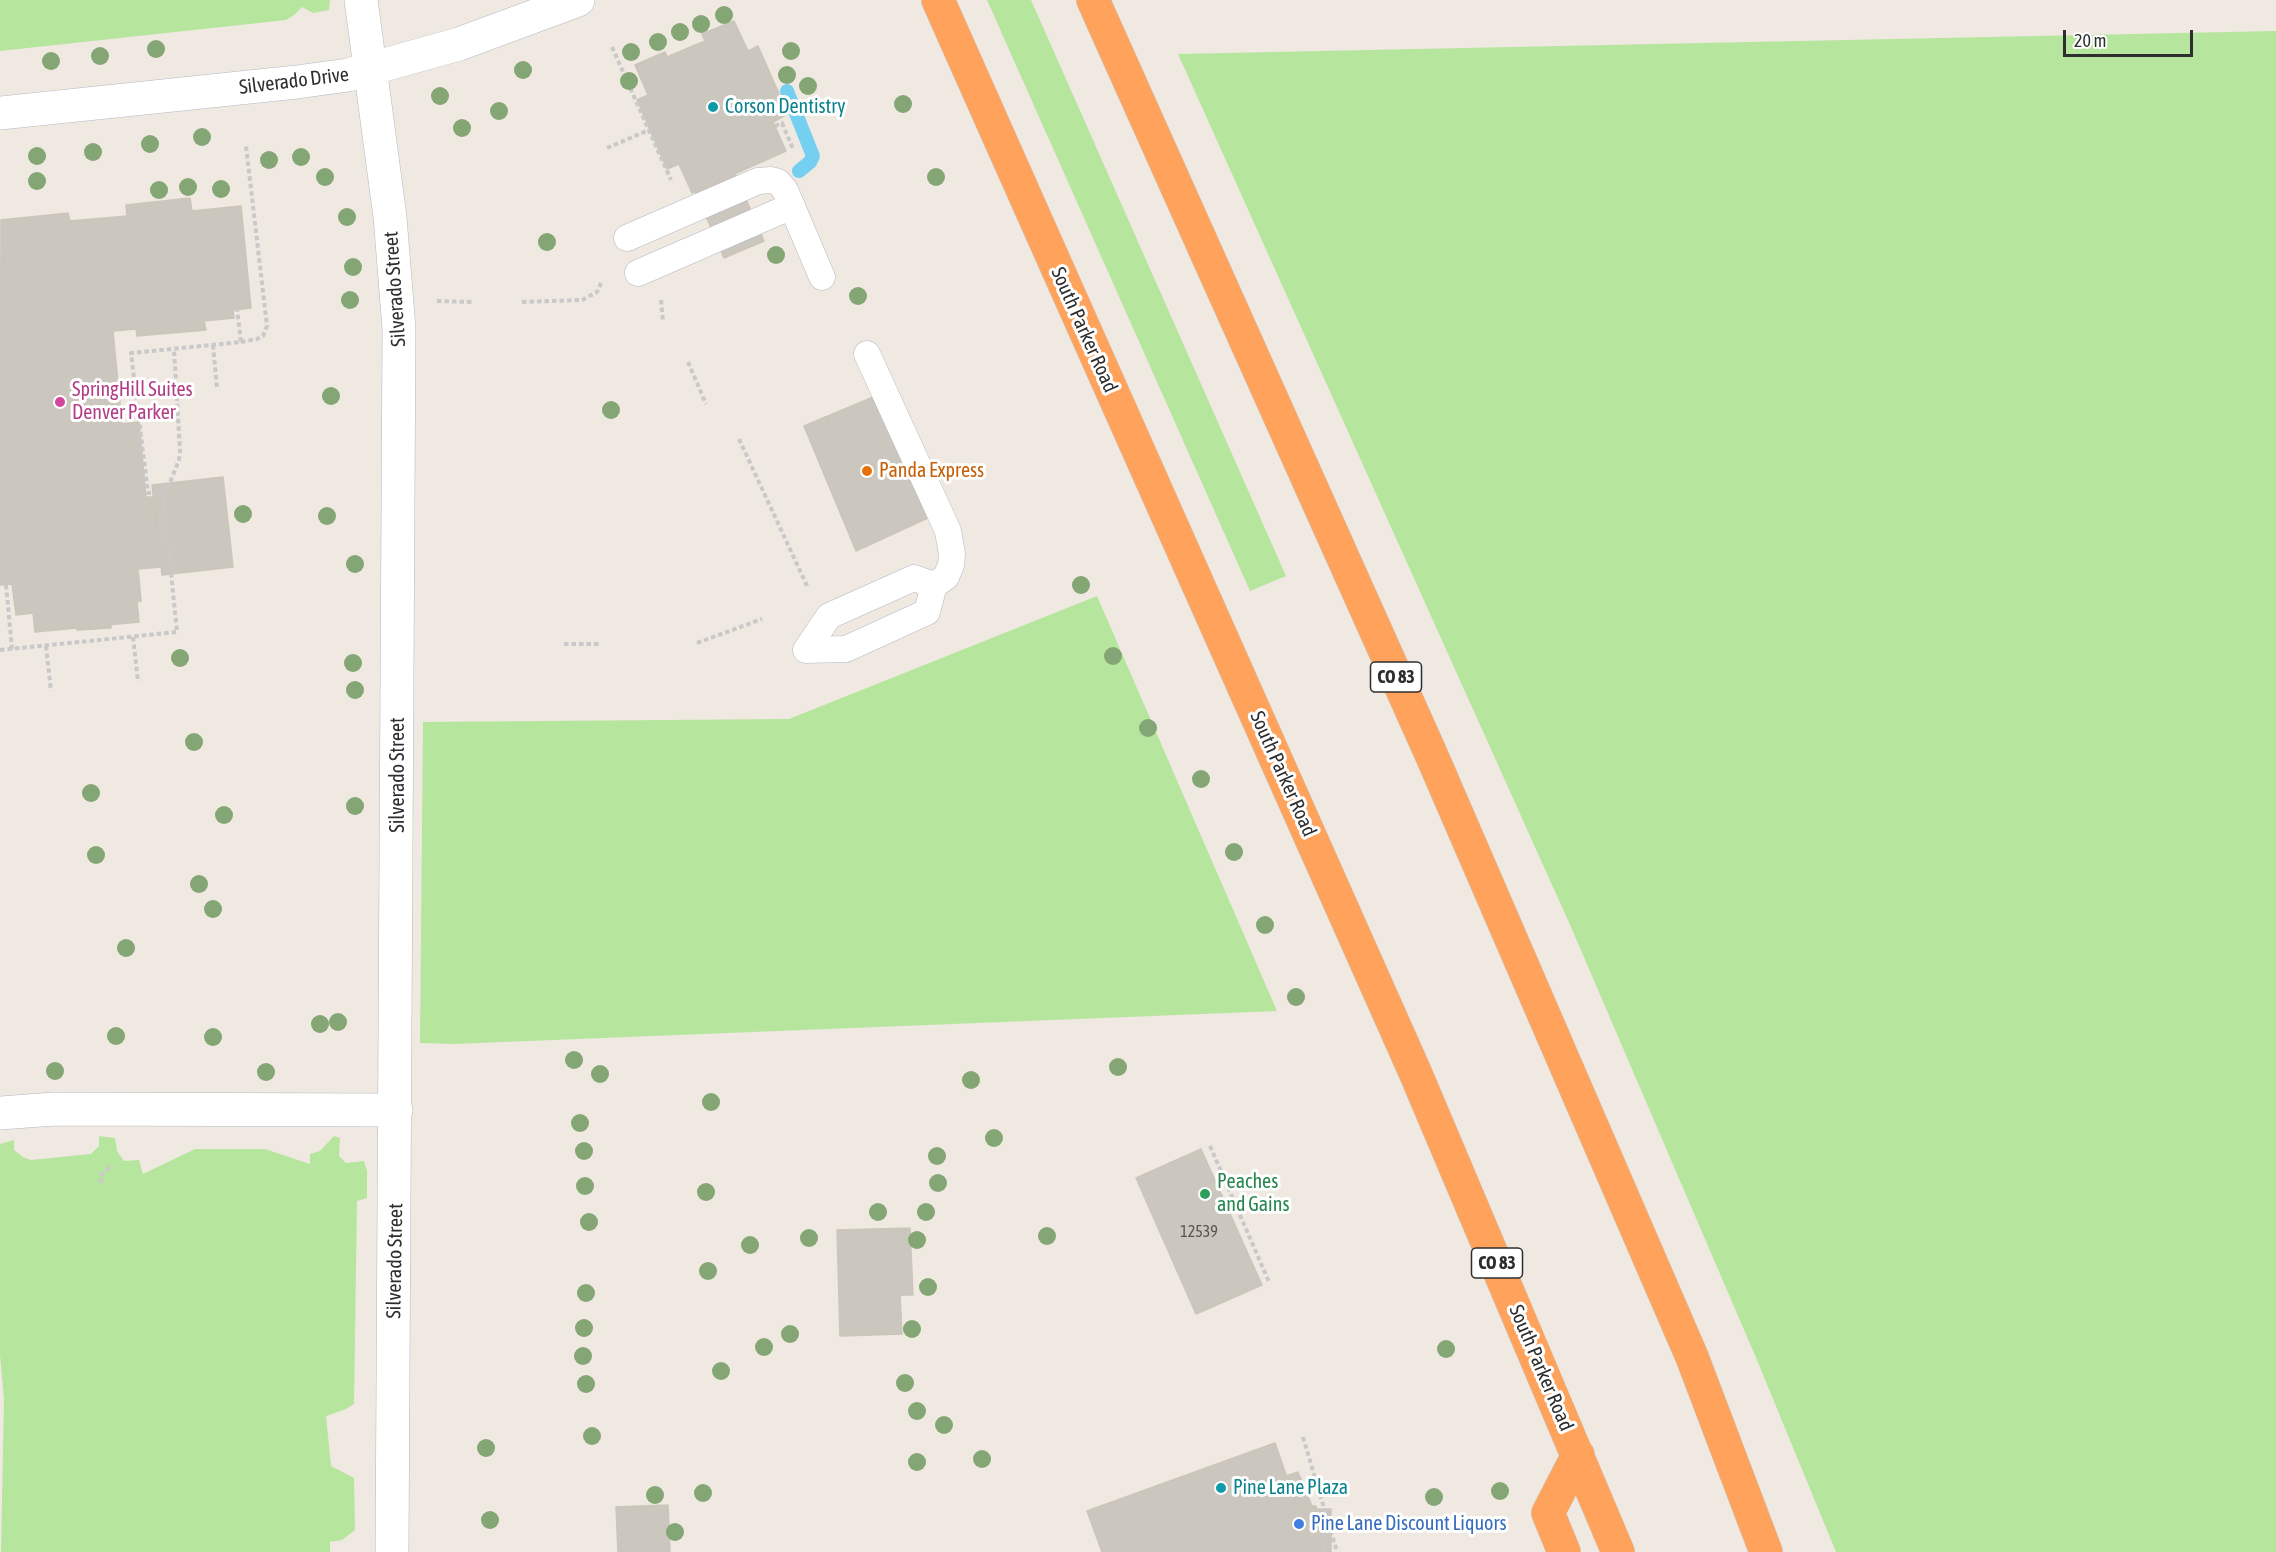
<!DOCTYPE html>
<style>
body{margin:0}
#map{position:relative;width:2276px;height:1552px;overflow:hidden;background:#efe9e1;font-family:"Asap Condensed",sans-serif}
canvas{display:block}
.scale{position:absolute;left:2063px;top:30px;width:130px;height:27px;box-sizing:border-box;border:3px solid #2e2e2e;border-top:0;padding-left:8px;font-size:18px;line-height:21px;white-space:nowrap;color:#2e2e2e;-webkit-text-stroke:4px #fff;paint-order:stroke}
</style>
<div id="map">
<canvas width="2276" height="1552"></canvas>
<div class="scale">20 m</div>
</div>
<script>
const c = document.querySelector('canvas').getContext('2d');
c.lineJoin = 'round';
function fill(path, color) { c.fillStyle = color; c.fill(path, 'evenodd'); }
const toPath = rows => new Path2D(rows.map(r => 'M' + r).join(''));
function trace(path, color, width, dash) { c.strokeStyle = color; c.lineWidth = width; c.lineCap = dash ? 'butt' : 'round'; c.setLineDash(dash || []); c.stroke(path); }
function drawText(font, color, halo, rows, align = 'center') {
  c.font = font + ' "Asap Condensed",sans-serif'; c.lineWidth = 6; c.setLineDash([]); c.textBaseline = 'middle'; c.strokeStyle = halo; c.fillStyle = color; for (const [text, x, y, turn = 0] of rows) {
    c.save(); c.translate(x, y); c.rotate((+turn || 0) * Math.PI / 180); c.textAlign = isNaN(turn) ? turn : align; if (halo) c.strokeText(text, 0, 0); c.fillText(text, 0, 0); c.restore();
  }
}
fill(toPath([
 [0,0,330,0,329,10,313,13,302,7,294,15,286,20,0,51],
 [987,0,1031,0,1286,576,1250,591],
 [2276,31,2276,1552,1836,1552,1757,1360,1571,927,1178,54],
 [1097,596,1277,1011,453,1044,420,1043,423,722,789,719],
 [99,1136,115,1138,117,1151,124,1161,139,1160,143,1174,195,1149,265,1149,310,1164,310,1154,320,1151,334,1136,340,1138,339,1156,346,1163,364,1161,367,1171,367,1198,357,1201,354,1404,346,1409,326,1416,331,1466,354,1478,355,1530,342,1540,330,1542,330,1552,1,1552,4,1399,0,1355,0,1144,14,1140,14,1150,23,1157,31,1160,91,1154,99,1146]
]), '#b6e59e');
trace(toPath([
 [787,91,813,156,810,162,799,171]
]), '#75cff0', 14);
const building = toPath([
 [734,21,748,51,758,46,788,114,773,122,786,151,692,193,679,164,667,169,637,100,648,95,635,65,665,52,667,57,705,41,702,34,734,21],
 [735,174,764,241,724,258,695,191,735,174],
 [190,198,192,211,241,206,251,308,233,310,234,318,204,321,206,330,137,336,136,329,113,331,122,424,139,422,146,497,155,497,161,567,138,569,141,601,137,602,139,622,35,632,33,613,16,615,12,584,0,585,1,220,68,213,70,221,127,216,126,205,190,198],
 [878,395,930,517,856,551,804,426,878,395],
 [223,477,233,567,162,575,152,485,223,477],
 [111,625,111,628,77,630,77,628,111,625],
 [1201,1149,1262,1285,1196,1314,1136,1178,1201,1149],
 [910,1228,913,1295,900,1295,902,1334,840,1336,837,1230,910,1228],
 [1275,1443,1297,1506,1316,1506,1316,1552,1102,1552,1087,1511,1275,1443],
 [1298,1472,1312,1506,1297,1506,1286,1476,1298,1472],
 [668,1505,670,1552,618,1552,616,1507,668,1505],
 [1316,1509,1331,1509,1331,1552,1316,1552,1316,1509]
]);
fill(building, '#cbc7bf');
trace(building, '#cbc5ba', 1.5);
const lane = toPath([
 [627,238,758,181,771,180,778,182,785,190,822,277],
 [638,273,792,206],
 [806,650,846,649,927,612,934,585,946,577,951,565,952,554,948,531,867,354],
 [806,650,829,616,914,578,934,585]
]);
const street = toPath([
 [361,0,390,217,399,329,392,1552],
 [0,1113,54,1109,396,1110]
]);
const secondary = toPath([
 [0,113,297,82,348,75,459,44,578,0]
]);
const highway = toPath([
 [938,0,1415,1072,1618,1552],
 [1093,0,1431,754,1692,1357,1766,1552],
 [1564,1552,1548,1513,1578,1455]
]);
trace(lane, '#b4b7c1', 27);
trace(street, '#b4b7c1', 34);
trace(secondary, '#b4b7c1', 34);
trace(highway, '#c9c9c9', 34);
trace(toPath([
 [612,47,671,180],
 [775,126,782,123,793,149],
 [607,148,649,130],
 [661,300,663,322],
 [437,301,472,302],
 [522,302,582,300,597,292,602,281],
 [241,342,257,339,263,336,267,326,246,146],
 [213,345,217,388],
 [688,362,706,404],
 [739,439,808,588],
 [166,492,148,493,131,353,241,342,237,309],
 [157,527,166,526],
 [6,585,12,649],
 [133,637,138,682],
 [697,643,762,619],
 [564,644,600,644],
 [46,646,51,691],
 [0,650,177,632,164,503,166,492,179,460,180,451,174,349],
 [1210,1146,1269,1282],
 [101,1183,101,1175,112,1165],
 [1303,1437,1337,1552],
 [1323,1511,1323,1552]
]), '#c9c9c9', 4, [4.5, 3]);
trace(lane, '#fff', 26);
trace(street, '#fff', 33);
trace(secondary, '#fff', 33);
trace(highway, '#ffa35c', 33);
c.fillStyle = '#84a574';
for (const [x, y] of [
 [724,15],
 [701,24],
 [680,32],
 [658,42],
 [156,49],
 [791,51],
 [631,52],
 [100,56],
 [51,61],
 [523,70],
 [787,75],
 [629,81],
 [808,86],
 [440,96],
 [903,104],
 [499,111],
 [462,128],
 [202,137],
 [150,144],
 [93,152],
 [37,156],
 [301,157],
 [269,160],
 [325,177],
 [936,177],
 [37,181],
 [188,187],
 [221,189],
 [159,190],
 [347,217],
 [547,242],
 [776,255],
 [353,267],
 [858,296],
 [350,300],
 [331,396],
 [611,410],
 [243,514],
 [327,516],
 [355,564],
 [1081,585],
 [1113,656],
 [180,658],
 [353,663],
 [355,690],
 [1148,728],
 [194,742],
 [1201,779],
 [91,793],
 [355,806],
 [224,815],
 [1234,852],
 [96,855],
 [199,884],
 [213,909],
 [1265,925],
 [126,948],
 [1296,997],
 [338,1022],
 [320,1024],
 [116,1036],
 [213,1037],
 [574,1060],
 [1118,1067],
 [55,1071],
 [266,1072],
 [600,1074],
 [971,1080],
 [711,1102],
 [580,1123],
 [994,1138],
 [584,1151],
 [937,1156],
 [938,1183],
 [585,1186],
 [706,1192],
 [878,1212],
 [926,1212],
 [589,1222],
 [1047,1236],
 [809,1238],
 [917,1240],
 [750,1245],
 [708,1271],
 [928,1287],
 [586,1293],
 [584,1328],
 [912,1329],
 [790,1334],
 [764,1347],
 [1446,1349],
 [583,1356],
 [721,1371],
 [905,1383],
 [586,1384],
 [917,1411],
 [944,1425],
 [592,1436],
 [486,1448],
 [982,1459],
 [917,1462],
 [1500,1491],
 [703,1493],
 [655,1495],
 [1434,1497],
 [490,1520],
 [675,1532]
]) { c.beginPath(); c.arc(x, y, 9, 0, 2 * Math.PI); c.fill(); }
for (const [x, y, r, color] of [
 [713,107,6,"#0f9aa8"],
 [60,402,6,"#d1479c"],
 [867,471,6,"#e8710a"],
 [1205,1194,6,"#2e9e5b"],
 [1221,1488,6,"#0f9aa8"],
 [1299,1524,6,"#3f7fe0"]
]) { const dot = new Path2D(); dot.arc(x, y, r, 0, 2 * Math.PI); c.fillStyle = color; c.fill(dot); trace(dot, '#fff', 2); }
drawText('16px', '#555452', null, [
 ["12539",1199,1232]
]);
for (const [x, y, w] of [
 [1396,677,51],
 [1497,1263,51]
]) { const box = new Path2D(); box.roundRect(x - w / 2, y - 15, w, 30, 4.5); c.fillStyle = '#fff'; c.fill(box); trace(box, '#2e2e2e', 1.5); }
drawText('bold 18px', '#2e2e2e', null, [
 ["CO 83",1396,677],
 ["CO 83",1497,1263]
]);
drawText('20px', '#2e2e2e', '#fff', [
 ["Silverado Drive",294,81,-7],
 ["Silverado Street",395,289,-94],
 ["South Parker Road",1084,330,66],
 ["South Parker Road",1283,774,66],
 ["Silverado Street",398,775,-90],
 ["Silverado Street",395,1261,-89],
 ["South Parker Road",1541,1368,67]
]);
drawText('20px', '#0d838f', '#fff', [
 ["Corson Dentistry",725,107],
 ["Pine Lane Plaza",1233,1488]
], 'left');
drawText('20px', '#b23c85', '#fff', [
 ["SpringHill Suites",72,390],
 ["Denver Parker",72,413]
], 'left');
drawText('20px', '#c56008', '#fff', [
 ["Panda Express",879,471]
], 'left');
drawText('20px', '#27864d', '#fff', [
 ["Peaches",1217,1182],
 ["and Gains",1217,1205]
], 'left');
drawText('20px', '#366cbe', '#fff', [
 ["Pine Lane Discount Liquors",1311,1524]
], 'left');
</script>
